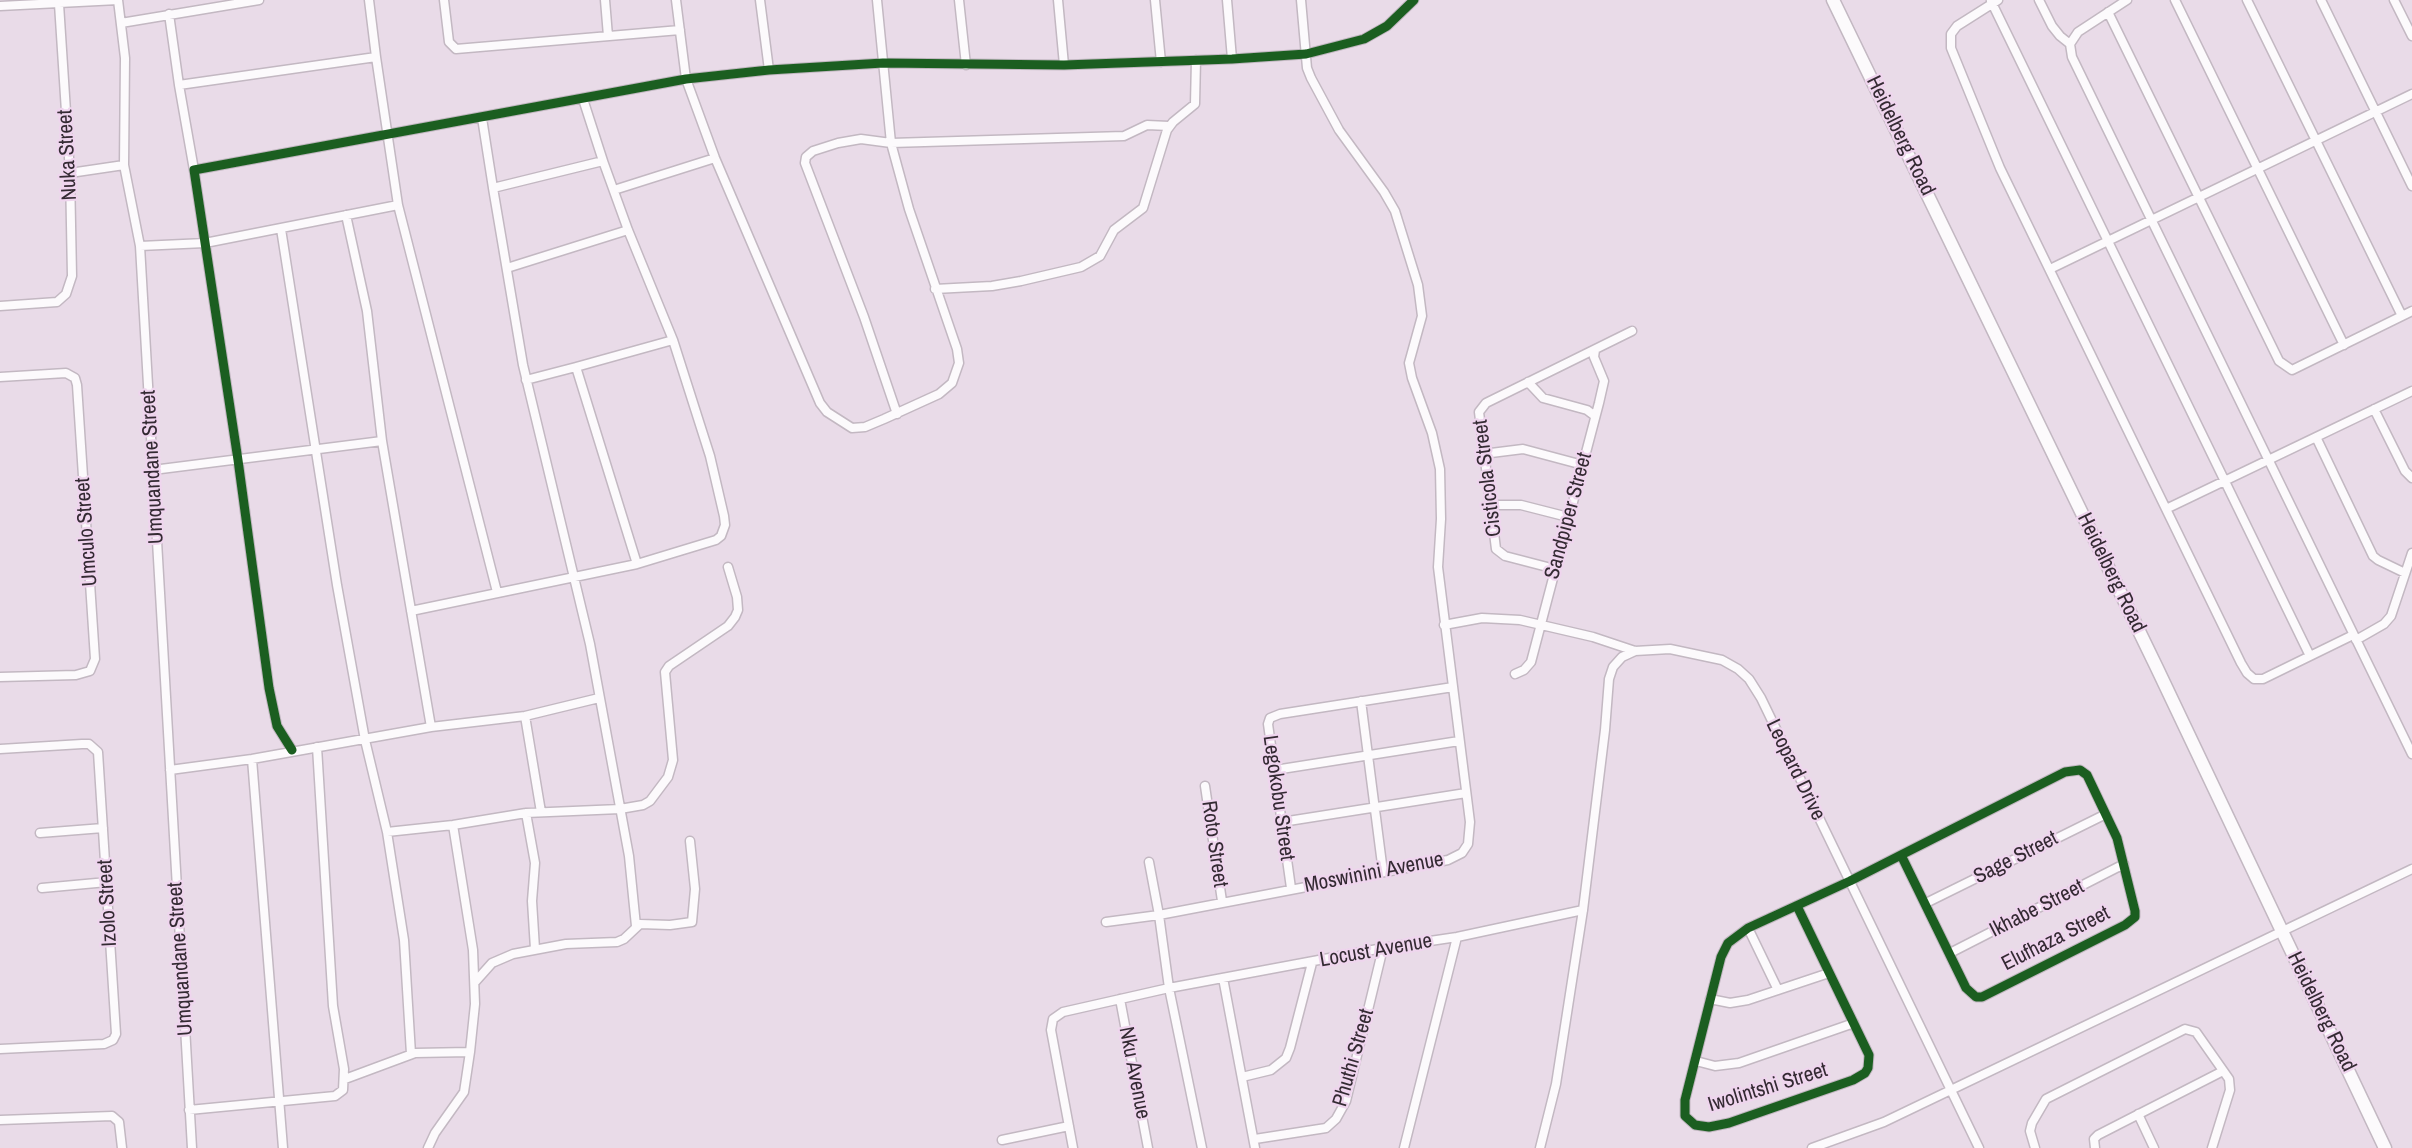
<!DOCTYPE html>
<style>
body{margin:0}
canvas{display:block;background:#e9dbe8}
</style>
<canvas width="2412" height="1148"></canvas>
<script>
const c = document.querySelector('canvas').getContext('2d');
c.lineJoin = 'round';
const toPath = rows => new Path2D(rows.map(r => 'M' + r).join(''));
function trace(path, color, width, dash) { c.strokeStyle = color; c.lineWidth = width; c.lineCap = dash ? 'butt' : 'round'; c.setLineDash(dash || []); c.stroke(path); }
function drawText(font, color, halo, rows, align = 'center') {
  c.font = font + ' "Archivo Narrow",sans-serif'; c.lineWidth = 4.5; c.setLineDash([]); c.textBaseline = 'middle'; c.strokeStyle = halo; c.fillStyle = color; for (const [text, x, y, turn = 0] of rows) {
    c.save(); c.translate(x, y); c.rotate((+turn || 0) * Math.PI / 180); c.textAlign = isNaN(turn) ? turn : align; if (halo) c.strokeText(text, 0, 0); c.fillText(text, 0, 0); c.restore();
  }
}
const street = toPath([
 [118,0,125,58,124,165],
 [444,0,449,42,456,49,680,30],
 [605,0,608,36],
 [676,0,686,79,715,158,820,403,827,412,852,428,865,427,884,419,939,394,952,383,959,363,957,349,909,209,891,143,1124,136,1147,125,1169,126],
 [760,0,769,70],
 [877,0,891,143,861,139,838,143,813,151,806,157,805,163,864,317,897,414],
 [959,0,966,65],
 [1058,0,1064,65],
 [1155,0,1161,62],
 [1227,0,1232,59],
 [1998,0,1957,26,1951,34,1951,48,2000,168,2241,663,2247,673,2254,679,2263,679,2353,635],
 [2039,0,2052,26,2060,36,2070,44],
 [2127,0,2078,32,2070,44,2072,57,2412,754],
 [2175,0,2344,345],
 [2247,0,2402,316],
 [2321,0,2412,186],
 [2394,0,2412,36],
 [1991,1,2310,656],
 [0,6,118,0],
 [2108,12,2279,361,2292,370,2412,311],
 [169,14,179,85,376,57,369,0],
 [121,23,259,0],
 [376,57,398,205,497,592],
 [179,85,194,170],
 [482,118,493,188,603,161,583,99],
 [603,161,628,230,673,340,576,367,637,564],
 [70,173,124,165,140,246,192,1148],
 [493,188,523,365,590,644,629,856,636,926],
 [614,190,715,158],
 [346,215,367,311,382,441],
 [281,229,337,585,365,740,387,832,453,825,526,813,620,809,643,805,650,801,668,777,673,760,665,672,669,666,728,626,735,617,738,610,737,597,728,567],
 [140,246,205,243,398,205],
 [507,268,628,230],
 [2050,269,2412,94],
 [935,289,992,286,1021,281,1081,267,1100,256,1114,230,1143,208,1167,130,1173,122,1195,104,1196,60],
 [0,306,57,302,66,294,72,276,70,173,59,4],
 [0,377,66,373,75,378,77,385,95,659,90,671,76,675,0,677],
 [526,380,576,367],
 [1528,382,1543,398,1587,410,1595,416],
 [2374,409,2405,471,2412,478],
 [2316,437,2373,556,2378,560,2405,573],
 [1483,454,1523,449,1583,465],
 [153,470,382,441,431,727],
 [1490,505,1521,505,1568,517],
 [2166,509,2412,391],
 [1555,569,1505,556,1496,549,1479,412,1486,403,1632,331],
 [411,611,637,564,716,540,721,536,725,525,724,516,710,456,673,340],
 [1444,625,1482,618,1520,620,1593,637,1635,651,1670,649,1722,660,1738,669,1749,679,1761,698,1979,1148],
 [2356,640,2384,624,2391,616,2412,553],
 [1515,674,1524,670,1531,662,1599,403,1604,381,1594,357,1595,350],
 [1361,701,1383,872],
 [525,716,541,812],
 [0,749,82,744,89,744,98,752,116,1034,113,1040,104,1044,0,1049],
 [292,750,277,726,269,688,238,460,194,170,686,79,769,70,883,63,1064,65,1232,59,1306,54,1364,39,1387,26,1414,0],
 [252,759,283,1148],
 [170,770,252,759,431,727,525,716,599,698],
 [1275,770,1459,741],
 [1205,786,1222,901],
 [526,813,535,863,532,901,535,949],
 [1282,822,1466,793],
 [387,832,404,940,411,1054],
 [40,833,103,828],
 [1149,862,1159,915,1169,988,1202,1148],
 [42,888,107,882],
 [1291,888,1268,724,1270,718,1280,714,1453,687],
 [1926,903,2106,814],
 [1797,906,1869,1055,1868,1068,1865,1073,1853,1080,1729,1123,1709,1127,1695,1125,1685,1116,1685,1100,1721,957,1728,943,1748,928,1850,881,1901,855,2065,772,2080,770,2087,775,2117,838,2135,911,2135,917,2125,925,1982,997,1976,997,1966,988,1901,855],
 [1106,922,1159,915,1448,860,1462,853,1468,844,1470,822,1438,567,1441,519,1440,469,1432,433,1412,378,1409,363,1422,316,1418,285,1395,211,1384,192,1339,130,1311,78,1307,68,1301,0],
 [1748,928,1778,990],
 [1950,953,2124,864],
 [1223,978,1255,1148],
 [475,982,492,963,513,954,566,944,617,942,624,939,640,924,670,925,692,922,695,889,690,841],
 [1120,999,1148,1148],
 [1710,999,1730,1003,1748,1000,1829,973],
 [1696,1061,1715,1066,1739,1063,1854,1023],
 [1242,1077,1271,1070,1286,1058,1290,1048,1312,963],
 [345,1079,415,1053,470,1052,475,1004,473,950,453,825],
 [189,1110,335,1096,343,1090,344,1069,333,1006,317,747],
 [2138,1114,2154,1148],
 [0,1120,112,1116,119,1122,122,1148],
 [1255,1139,1326,1128,1336,1119,1346,1101,1383,948],
 [1002,1140,1069,1126],
 [428,1148,435,1133,464,1092,470,1052],
 [1073,1148,1051,1030,1053,1019,1063,1012,1169,988,1383,948,1457,937,1583,910],
 [1404,1148,1457,937],
 [1540,1148,1556,1084,1583,910,1605,730,1609,679,1613,667,1622,657,1635,651],
 [1812,1148,1884,1122,2412,869],
 [2035,1148,2030,1131,2032,1123,2046,1099,2185,1029,2196,1032,2229,1079,2230,1090,2212,1148],
 [2095,1148,2094,1139,2098,1135,2223,1071]
]);
const secondary = toPath([
 [1833,0,2156,666,2385,1148]
]);
trace(street, '#c3b8c2', 11);
trace(secondary, '#c3b8c2', 15);
trace(street, '#fcfafc', 8);
trace(secondary, '#fcfafc', 12);
trace(toPath([
 [292,750,277,726,269,688,238,460,194,170,686,79,769,70,883,63,1064,65,1232,59,1306,54,1364,39,1387,26,1414,0],
 [1797,906,1869,1055,1868,1068,1865,1073,1853,1080,1729,1123,1709,1127,1695,1125,1685,1116,1685,1100,1721,957,1728,943,1748,928,1850,881,1901,855,2065,772,2080,770,2087,775,2117,838,2135,911,2135,917,2125,925,1982,997,1976,997,1966,988,1901,855]
]), '#1b5e20', 9);
drawText('21px', '#342a33', '#efd5ee', [
 ["Heidelberg Road",1900,136,64],
 ["Nuka Street",68,155,-93],
 ["Umquandane Street",153,467,-93],
 ["Cisticola Street",1488,478,-97],
 ["Sandpiper Street",1569,516,-75],
 ["Umculo Street",87,532,-94],
 ["Heidelberg Road",2111,573,64],
 ["Leopard Drive",1795,770,64],
 ["Legokobu Street",1278,798,82],
 ["Roto Street",1214,844,82],
 ["Sage Street",2016,858,-27],
 ["Moswinini Avenue",1374,873,-11],
 ["Izolo Street",108,903,-93],
 ["Ikhabe Street",2037,909,-27],
 ["Elufhaza Street",2056,939,-27],
 ["Locust Avenue",1376,951,-10],
 ["Umquandane Street",181,959,-94],
 ["Heidelberg Road",2321,1012,64],
 ["Phuthi Street",1354,1058,-74],
 ["Nku Avenue",1134,1073,79],
 ["Iwolintshi Street",1768,1088,-17]
]);
</script>
